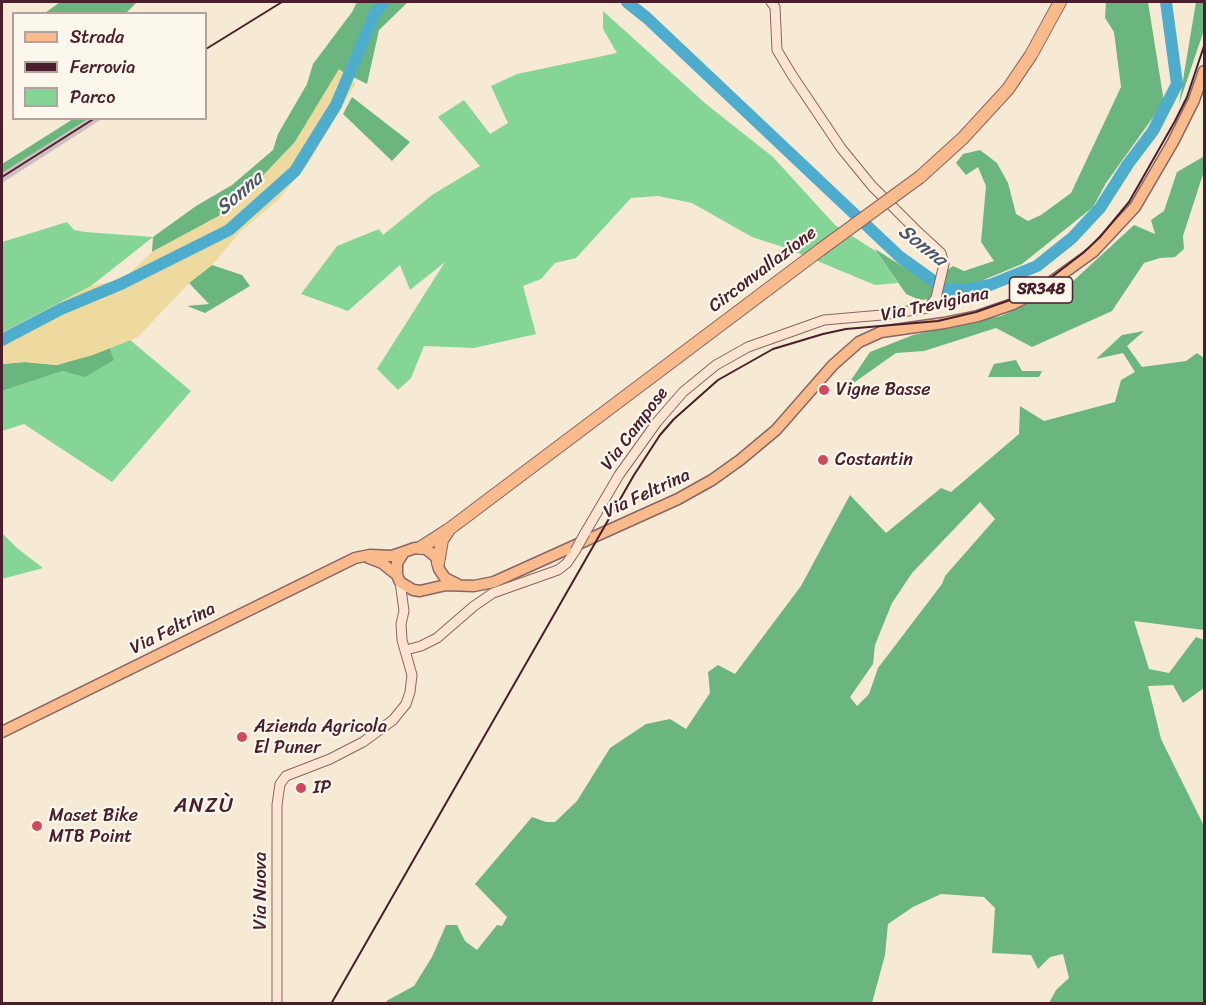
<!DOCTYPE html>
<meta charset="utf-8">
<style>
body{margin:0}
#map{position:relative;width:1206px;height:1005px;overflow:hidden;background:#f6ead5;font-family:Sriracha,sans-serif}
canvas{display:block}
.frame{position:absolute;inset:0;border:3px solid #4a1f2b;pointer-events:none}
.legend{position:absolute;left:12px;top:12px;width:195px;height:108px;box-sizing:border-box;background:#fbf7ec;border:2px solid #b4a19f;margin:0;padding:8px 10px;list-style:none;font-size:18px;color:#4a1f2b}
.legend li{display:flex;align-items:center;gap:12px;height:30px}
.legend b{width:30px;border:2px solid #b4a19f}
</style>
<div id="map">
<canvas width="1206" height="1005"></canvas>
<div class="frame"></div>
<ul class="legend">
<li><b style="height:8px;background:#fabb8c"></b>Strada</li>
<li><b style="height:8px;background:#4a1f2b"></b>Ferrovia</li>
<li><b style="height:16px;background:#84d596"></b>Parco</li>
</ul>
</div>
<script>
const c = document.querySelector('canvas').getContext('2d');
c.lineJoin = 'round';
function fill(path, color) { c.fillStyle = color; c.fill(path, 'evenodd'); }
const toPath = rows => new Path2D(rows.map(r => 'M' + r).join(''));
function trace(path, color, width, dash) { c.strokeStyle = color; c.lineWidth = width; c.lineCap = dash ? 'butt' : 'round'; c.setLineDash(dash || []); c.stroke(path); }
function drawText(font, color, halo, rows, align = 'center') {
  c.font = font + ' Sriracha,sans-serif'; c.lineWidth = 4.5; c.setLineDash([]); c.textBaseline = 'middle'; c.strokeStyle = halo; c.fillStyle = color; for (const [text, x, y, turn = 0] of rows) {
    c.save(); c.translate(x, y); c.rotate((+turn || 0) * Math.PI / 180); c.textAlign = isNaN(turn) ? turn : align; if (halo) c.strokeText(text, 0, 0); c.fillText(text, 0, 0); c.restore();
  }
}
fill(toPath([
 [88,119,102,119,2,183,2,173]
]), '#d2bec1');
fill(toPath([
 [603,11,706,104,773,157,835,225,877,252,898,283,875,285,786,248,752,237,692,203,658,196,631,198,576,258,555,263,541,279,523,286,536,334,474,348,424,346,411,378,398,390,377,369,445,262,410,290,400,265,348,311,301,294,337,246,379,229,383,235,432,195,480,166,438,117,464,100,490,134,508,123,491,86,517,74,617,53,603,29],
 [67,222,74,230,85,232,153,237,91,286,2,333,2,242],
 [130,340,191,391,112,482,24,424,2,431,2,391,63,371,114,360,110,348],
 [2,533,17,548,43,568,2,579]
]), '#84d596');
fill(toPath([
 [60,2,137,2,126,13,45,13],
 [357,2,408,2,379,30,367,84,339,70,295,142,259,180,219,216,152,252,153,237,196,206,232,185,273,150,278,134,307,84,313,64,352,12],
 [1106,2,1148,2,1164,102,1106,183,1093,207,1022,264,940,298,920,300,906,294,875,249,929,283,953,266,964,271,994,261,981,242,986,186,978,167,966,175,956,163,963,154,980,150,997,163,1008,183,1016,214,1028,221,1041,215,1071,193,1121,87,1114,32,1105,18],
 [1196,2,1204,2,1204,30,1179,104],
 [352,97,410,142,392,161,343,114],
 [73,119,88,119,2,173,2,164],
 [1203,157,1204,158,1204,171,1183,236,1184,249,1175,257,1160,258,1144,263,1112,311,1032,347,996,328,924,351,896,353,845,389,870,352,913,335,1001,316,1071,283,1134,225,1155,234,1151,220,1164,211,1177,172],
 [212,265,242,275,250,286,205,313,187,306,209,304,189,283],
 [1144,331,1127,346,1142,367,1186,361,1197,353,1204,358,1204,630,1134,621,1149,669,1169,673,1196,637,1204,640,1204,688,1183,703,1173,685,1148,686,1161,739,1204,826,1204,1003,1049,1003,1056,990,1069,978,1063,954,1050,957,1038,969,1031,955,992,953,995,908,984,897,941,894,913,907,888,924,885,955,872,1003,385,1003,388,1000,414,986,432,957,446,925,457,925,465,941,477,950,497,925,502,926,507,917,475,884,532,817,546,822,555,822,577,801,610,748,646,724,670,719,686,729,710,693,708,672,718,665,735,674,801,586,850,495,886,533,941,488,951,492,1019,434,1020,406,1044,421,1115,402,1121,380,1135,372,1123,353,1096,359,1122,335],
 [980,502,995,519,945,576,942,584,878,668,869,694,857,706,850,697,873,664,875,645,892,603,912,573],
 [110,348,114,360,85,377,63,371,2,391,2,364,25,362,57,365],
 [1016,360,1022,371,1042,371,1039,377,988,377,994,364]
]), '#6bb67f');
fill(toPath([
 [339,69,356,83,308,164,278,200,241,231,212,265,189,283,138,337,93,355,57,365,25,362,2,364,2,333,91,286,123,279,152,252,219,216,259,180,295,142]
]), '#eeda9e');
trace(toPath([
 [627,2,647,18,900,257,946,290,969,289,990,285,1037,266,1072,238,1100,208,1128,164,1153,131,1177,84,1166,2],
 [2,340,61,309,121,284,229,230,295,171,336,105,375,13,384,2]
]), '#4eaccd', 12);
const secondary = toPath([
 [585,533,619,475,657,422,683,392,716,365,748,347,824,320,882,315,928,308,936,298,944,264,941,253,915,229,872,186,841,148,792,75,777,50,775,7,771,2],
 [406,650,421,646,437,638,474,606,493,593,558,570,567,563,575,551],
 [277,1004,277,805,280,784,286,776,330,759,363,742,393,720,406,704,410,692,412,675,402,640,401,624,404,611,400,582]
]);
const primary = toPath([
 [404,552,397,563,397,575,400,582,413,590,420,591,446,585,474,586,494,582,678,499,712,480,740,460,776,430,833,365,859,342,881,332,944,323,978,316,1013,304,1040,290,1093,252,1135,207,1173,142,1194,100,1204,71],
 [369,558,382,563,397,575],
 [2,732,355,558,370,555,392,556,415,548,426,549,436,557,439,569,445,578,457,584]
]);
const highway = toPath([
 [920,177,963,138,1008,89,1031,55,1060,2],
 [420,548,448,530,820,250],
 [438,563,442,540,448,531]
]);
trace(secondary, '#866666', 11);
trace(primary, '#866666', 13);
trace(highway, '#866666', 14);
trace(secondary, '#fde4d1', 9);
trace(primary, '#fabb8c', 10);
trace(highway, '#fabb8c', 12);
trace(toPath([
 [206,49,282,2],
 [2,177,95,118],
 [331,1004,634,475,660,435,674,419,718,380,773,349,823,334,846,329,938,321,976,312,1013,299,1053,276,1083,253,1100,237,1129,202,1175,121,1187,97,1204,46]
]), '#4a1f2b', 2);
const secondaryBridge = toPath([
 [575,551,585,533]
]);
const highwayBridge = toPath([
 [820,250,920,177]
]);
trace(secondaryBridge, '#866666', 11, []);
trace(highwayBridge, '#866666', 14, []);
trace(secondaryBridge, '#fde4d1', 9);
trace(highwayBridge, '#fabb8c', 12);
for (const [x, y, r, color] of [
 [824,390,6,"#d1495b"],
 [823,460,6,"#d1495b"],
 [242,737,6,"#d1495b"],
 [301,788,6,"#d1495b"],
 [37,826,6,"#d1495b"]
]) { const dot = new Path2D(); dot.arc(x, y, r, 0, 2 * Math.PI); c.fillStyle = color; c.fill(dot); trace(dot, '#fbf7ec', 2); }
for (const [x, y, w] of [
 [1041,290,63]
]) { const box = new Path2D(); box.roundRect(x - w / 2, y - 13, w, 26, 4.5); c.fillStyle = '#fbf7ec'; c.fill(box); trace(box, '#4a1f2b', 1.5); }
drawText('bold 16px', '#4a1f2b', null, [
 ["SR348",1041,290]
]);
drawText('18px', '#4a1f2b', '#fbf7ec', [
 ["Circonvallazione",763,270,-37],
 ["Via Trevigiana",935,305,-12],
 ["Via Campose",635,429,-53],
 ["Via Feltrina",647,494,-25],
 ["Via Feltrina",173,629,-27],
 ["Via Nuova",261,891,-90]
]);
drawText('18px', '#4a1f2b', '#fbf7ec', [
 ["Vigne Basse",836,390],
 ["Costantin",835,460],
 ["Azienda Agricola",254,727],
 ["El Puner",254,748],
 ["IP",313,788],
 ["Maset Bike",49,816],
 ["MTB Point",49,837]
], 'left');
drawText('italic 20px', '#4c576c', '#fbf7ec', [
 ["Sonna",240,194,-41],
 ["Sonna",922,246,38]
]);
c.letterSpacing = '1.5px';
drawText('21px', '#4a1f2b', '#fbf7ec', [
 ["ANZÙ",204,807]
]);
c.letterSpacing = '0px';
</script>
